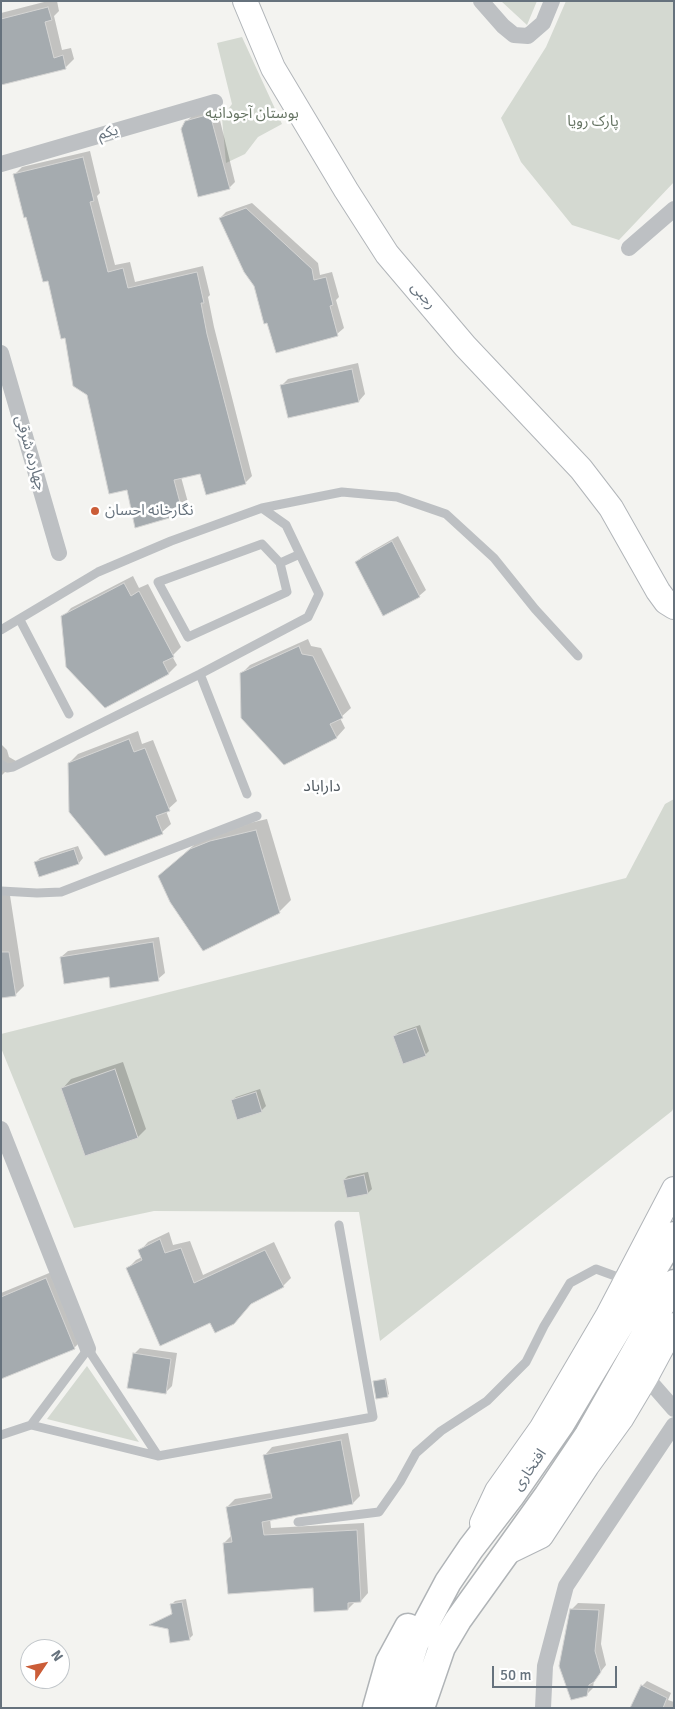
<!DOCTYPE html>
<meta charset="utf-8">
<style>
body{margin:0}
#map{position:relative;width:675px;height:1709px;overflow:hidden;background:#f3f3f0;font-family:Signika,sans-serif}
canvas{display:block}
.frame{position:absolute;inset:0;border:2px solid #66727d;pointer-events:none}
.north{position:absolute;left:20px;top:1639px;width:50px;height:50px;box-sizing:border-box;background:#fff;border:1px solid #c2c7cb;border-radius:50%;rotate:56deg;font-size:14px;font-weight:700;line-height:20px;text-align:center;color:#66727d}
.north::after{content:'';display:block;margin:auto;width:18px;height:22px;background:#cb5d38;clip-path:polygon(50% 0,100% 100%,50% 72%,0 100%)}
.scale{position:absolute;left:492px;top:1666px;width:125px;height:22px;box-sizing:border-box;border:2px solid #66727d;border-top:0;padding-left:6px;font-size:15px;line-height:18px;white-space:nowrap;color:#66727d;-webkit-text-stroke:4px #fff;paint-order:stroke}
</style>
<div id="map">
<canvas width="675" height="1709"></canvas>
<div class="frame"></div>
<div class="north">N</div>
<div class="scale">50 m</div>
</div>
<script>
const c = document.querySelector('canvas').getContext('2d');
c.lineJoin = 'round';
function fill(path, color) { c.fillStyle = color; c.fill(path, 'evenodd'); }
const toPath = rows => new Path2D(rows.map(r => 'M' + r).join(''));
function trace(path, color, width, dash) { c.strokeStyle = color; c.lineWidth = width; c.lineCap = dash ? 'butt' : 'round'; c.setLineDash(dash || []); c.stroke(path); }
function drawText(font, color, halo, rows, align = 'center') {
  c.font = font + ' Signika,"Noto Sans Arabic",sans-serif'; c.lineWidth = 5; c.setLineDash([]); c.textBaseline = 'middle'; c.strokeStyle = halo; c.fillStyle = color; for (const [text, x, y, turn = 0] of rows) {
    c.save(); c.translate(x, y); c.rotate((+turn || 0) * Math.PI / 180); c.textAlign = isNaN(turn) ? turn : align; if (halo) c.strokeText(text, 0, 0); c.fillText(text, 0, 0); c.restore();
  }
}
fill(toPath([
 [501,1,537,1,527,25],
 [566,1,674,1,674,182,619,240,572,225,521,162,501,118,546,47],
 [242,37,282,124,258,137,245,154,226,163,222,118,232,104,217,43],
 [674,799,674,1107,672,1111,380,1341,359,1212,154,1211,74,1228,1,1048,1,1034,626,878,665,804],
 [87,1366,139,1442,47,1419]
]), '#d4d9d1');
fill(toPath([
 [48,1,57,1,59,11,54,16,62,50,71,48,74,59,66,67,1,84,1,13],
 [217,108,235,182,229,188,186,122,193,115],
 [90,151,100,193,97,196,115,265,130,262,135,282,203,266,210,295,208,297,214,327,252,476,245,483,201,473,181,477,189,506,183,513,128,489,88,394,66,336,15,174,22,167],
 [252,203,318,263,320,275,332,272,339,297,336,300,344,328,337,334,255,286,220,218,226,212],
 [358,363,365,394,359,401,289,416,282,385,288,379],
 [398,536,426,590,419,596,356,562,363,556],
 [133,576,139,588,148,584,181,647,172,656,177,665,169,673,105,707,63,617,71,608],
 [308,639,311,646,321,648,351,708,340,718,345,728,337,737,284,763,241,674,250,665],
 [138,731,142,744,153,740,177,801,166,811,171,824,162,832,69,763,78,754],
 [1,744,7,750,9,757,16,761,1,776],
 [267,819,291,900,279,912,159,876,203,837,224,829],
 [78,846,83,858,79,863,40,875,36,862,40,858],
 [9,889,24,986,15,995,1,997,1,891],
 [159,937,165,973,158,979,110,975,61,957,68,951],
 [420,1025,429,1051,425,1055,394,1036,399,1032],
 [123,1062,146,1129,138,1137,63,1088,71,1079],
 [260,1089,266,1106,262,1110,238,1118,232,1101,236,1097],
 [368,1172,372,1189,368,1193,344,1180,348,1176],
 [169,1232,173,1245,190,1241,203,1275,274,1242,291,1278,283,1286,210,1321,127,1269,136,1260,142,1257,140,1251,148,1242],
 [54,1271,83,1339,74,1348,1,1378,1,1293],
 [140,1348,177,1353,172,1386,165,1393,134,1354],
 [386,1378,389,1394,387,1396,374,1382],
 [348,1433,360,1496,353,1503,270,1519,271,1528,364,1523,368,1593,361,1601,356,1601,348,1609,314,1587,224,1543,232,1535,227,1507,235,1499,272,1493,265,1455,272,1447],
 [186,1599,193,1635,189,1639,169,1628,152,1625,173,1613,171,1605,175,1601],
 [578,1603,605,1604,601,1644,606,1665,594,1680,593,1688,586,1695,571,1610],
 [647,1681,671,1693,668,1700,674,1702,674,1708,631,1708,642,1686]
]), '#0003');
const building = toPath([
 [48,7,52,20,45,22,54,58,63,55,66,69,1,85,1,19,48,7],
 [210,114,230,189,198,197,181,129,185,121,210,114],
 [83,157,94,201,90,202,108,272,123,268,128,288,197,272,204,303,201,303,207,334,246,484,206,495,200,474,174,480,183,514,135,528,127,490,109,494,87,395,73,386,65,338,61,339,48,281,43,282,26,217,24,218,13,174,83,157],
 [246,208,312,269,314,280,326,277,333,305,330,306,338,336,276,353,267,323,264,324,254,286,244,272,219,218,246,208],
 [352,369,359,402,288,418,280,385,352,369],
 [392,541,420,597,383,616,355,562,392,541],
 [124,583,131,596,139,591,174,657,163,662,169,674,105,708,66,667,61,616,124,583],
 [299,646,302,654,313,656,343,718,330,724,337,738,284,765,241,718,240,673,299,646],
 [129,739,134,752,145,748,170,811,156,816,163,834,105,856,69,812,68,763,129,739],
 [256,830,280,913,203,951,170,902,158,876,190,849,210,841,256,830],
 [74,849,79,864,39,877,34,862,74,849],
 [153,942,159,981,110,988,109,977,64,984,60,957,153,942],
 [1,952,9,952,16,996,1,998,1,952],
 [416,1028,426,1056,403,1064,393,1036,416,1028],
 [115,1069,138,1138,85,1156,61,1088,115,1069],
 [256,1092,262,1112,237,1120,231,1100,256,1092],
 [364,1175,368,1194,347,1198,343,1180,364,1175],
 [160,1239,165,1253,181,1248,194,1283,265,1250,284,1287,251,1304,234,1324,215,1333,210,1323,160,1346,126,1268,142,1260,138,1250,160,1239],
 [46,1278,75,1349,1,1379,1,1297,46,1278],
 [133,1353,171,1359,166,1394,127,1388,133,1353],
 [385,1379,388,1397,376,1399,373,1381,385,1379],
 [341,1440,353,1504,262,1522,264,1535,357,1530,361,1602,348,1603,348,1610,314,1612,313,1588,228,1594,223,1543,232,1542,226,1507,272,1498,263,1455,341,1440],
 [182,1602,190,1640,170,1643,168,1629,149,1625,172,1614,170,1604,182,1602],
 [570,1609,599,1610,595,1651,601,1672,594,1682,589,1685,587,1696,571,1700,559,1666,570,1609],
 [641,1685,667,1698,663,1708,630,1708,641,1685]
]);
fill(building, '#a5abaf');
trace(building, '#d4d4d3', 1);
const secondary = toPath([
 [245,1,273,68,346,190,387,254,465,346,581,469,611,508,658,591,666,602,674,607],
 [482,1523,497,1491,541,1429,608,1315,674,1189],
 [506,1553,541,1536,587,1466,621,1419,646,1377,674,1325]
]);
const primary = toPath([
 [376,1708,389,1662,408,1627],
 [395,1708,415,1644,448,1582,471,1548,511,1496,561,1424,674,1235],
 [421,1708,442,1647,458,1620,547,1496,588,1435,674,1283]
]);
trace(secondary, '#b1b5b9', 26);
trace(primary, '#b0b4b7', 29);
trace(toPath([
 [280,563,262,544,158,582,188,637,287,592,280,563,300,554],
 [20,620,69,714],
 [1,630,98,572,171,541,262,508,342,492,397,497,446,514,494,558,535,609,578,656],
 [200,674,247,794],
 [1,764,7,768,13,767,200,674,308,617,319,594,286,525,262,508],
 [1,891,37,893,61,892,257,816],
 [31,1425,88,1349,158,1456],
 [1,1435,31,1425,158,1456,373,1417,339,1225],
 [298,1522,379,1512,400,1482,416,1453,441,1431,487,1401,526,1362,544,1326,570,1283,596,1269,626,1280]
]), '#bdc0c3', 9);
trace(toPath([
 [481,1,503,26,514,35,528,36,543,23,552,1],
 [1,164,215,102],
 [629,248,674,209],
 [1,353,59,553],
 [1,1129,88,1349],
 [646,1377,674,1409],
 [543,1708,545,1666,566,1586,674,1425]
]), '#bdc0c3', 16);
trace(secondary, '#fff', 24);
trace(primary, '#fff', 26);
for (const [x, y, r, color] of [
 [95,511,5,"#cb5d38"]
]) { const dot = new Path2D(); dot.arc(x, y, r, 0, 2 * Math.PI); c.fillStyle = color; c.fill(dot); trace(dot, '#fff', 2); }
drawText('15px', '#677564', '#fff', [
 ["بوستان آجودانیه",252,114],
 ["پارک رویا",593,122]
]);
drawText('15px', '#66727d', '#fff', [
 ["یکم",108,133,-16],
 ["رجبی",423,296,50],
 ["چهارده شرقی",30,453,74],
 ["افتخاری",530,1470,-55]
]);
drawText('15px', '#66727d', '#fff', [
 ["نگارخانه احسان",105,511]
], 'left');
drawText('16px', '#535c63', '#fff', [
 ["داراباد",322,787]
]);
</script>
